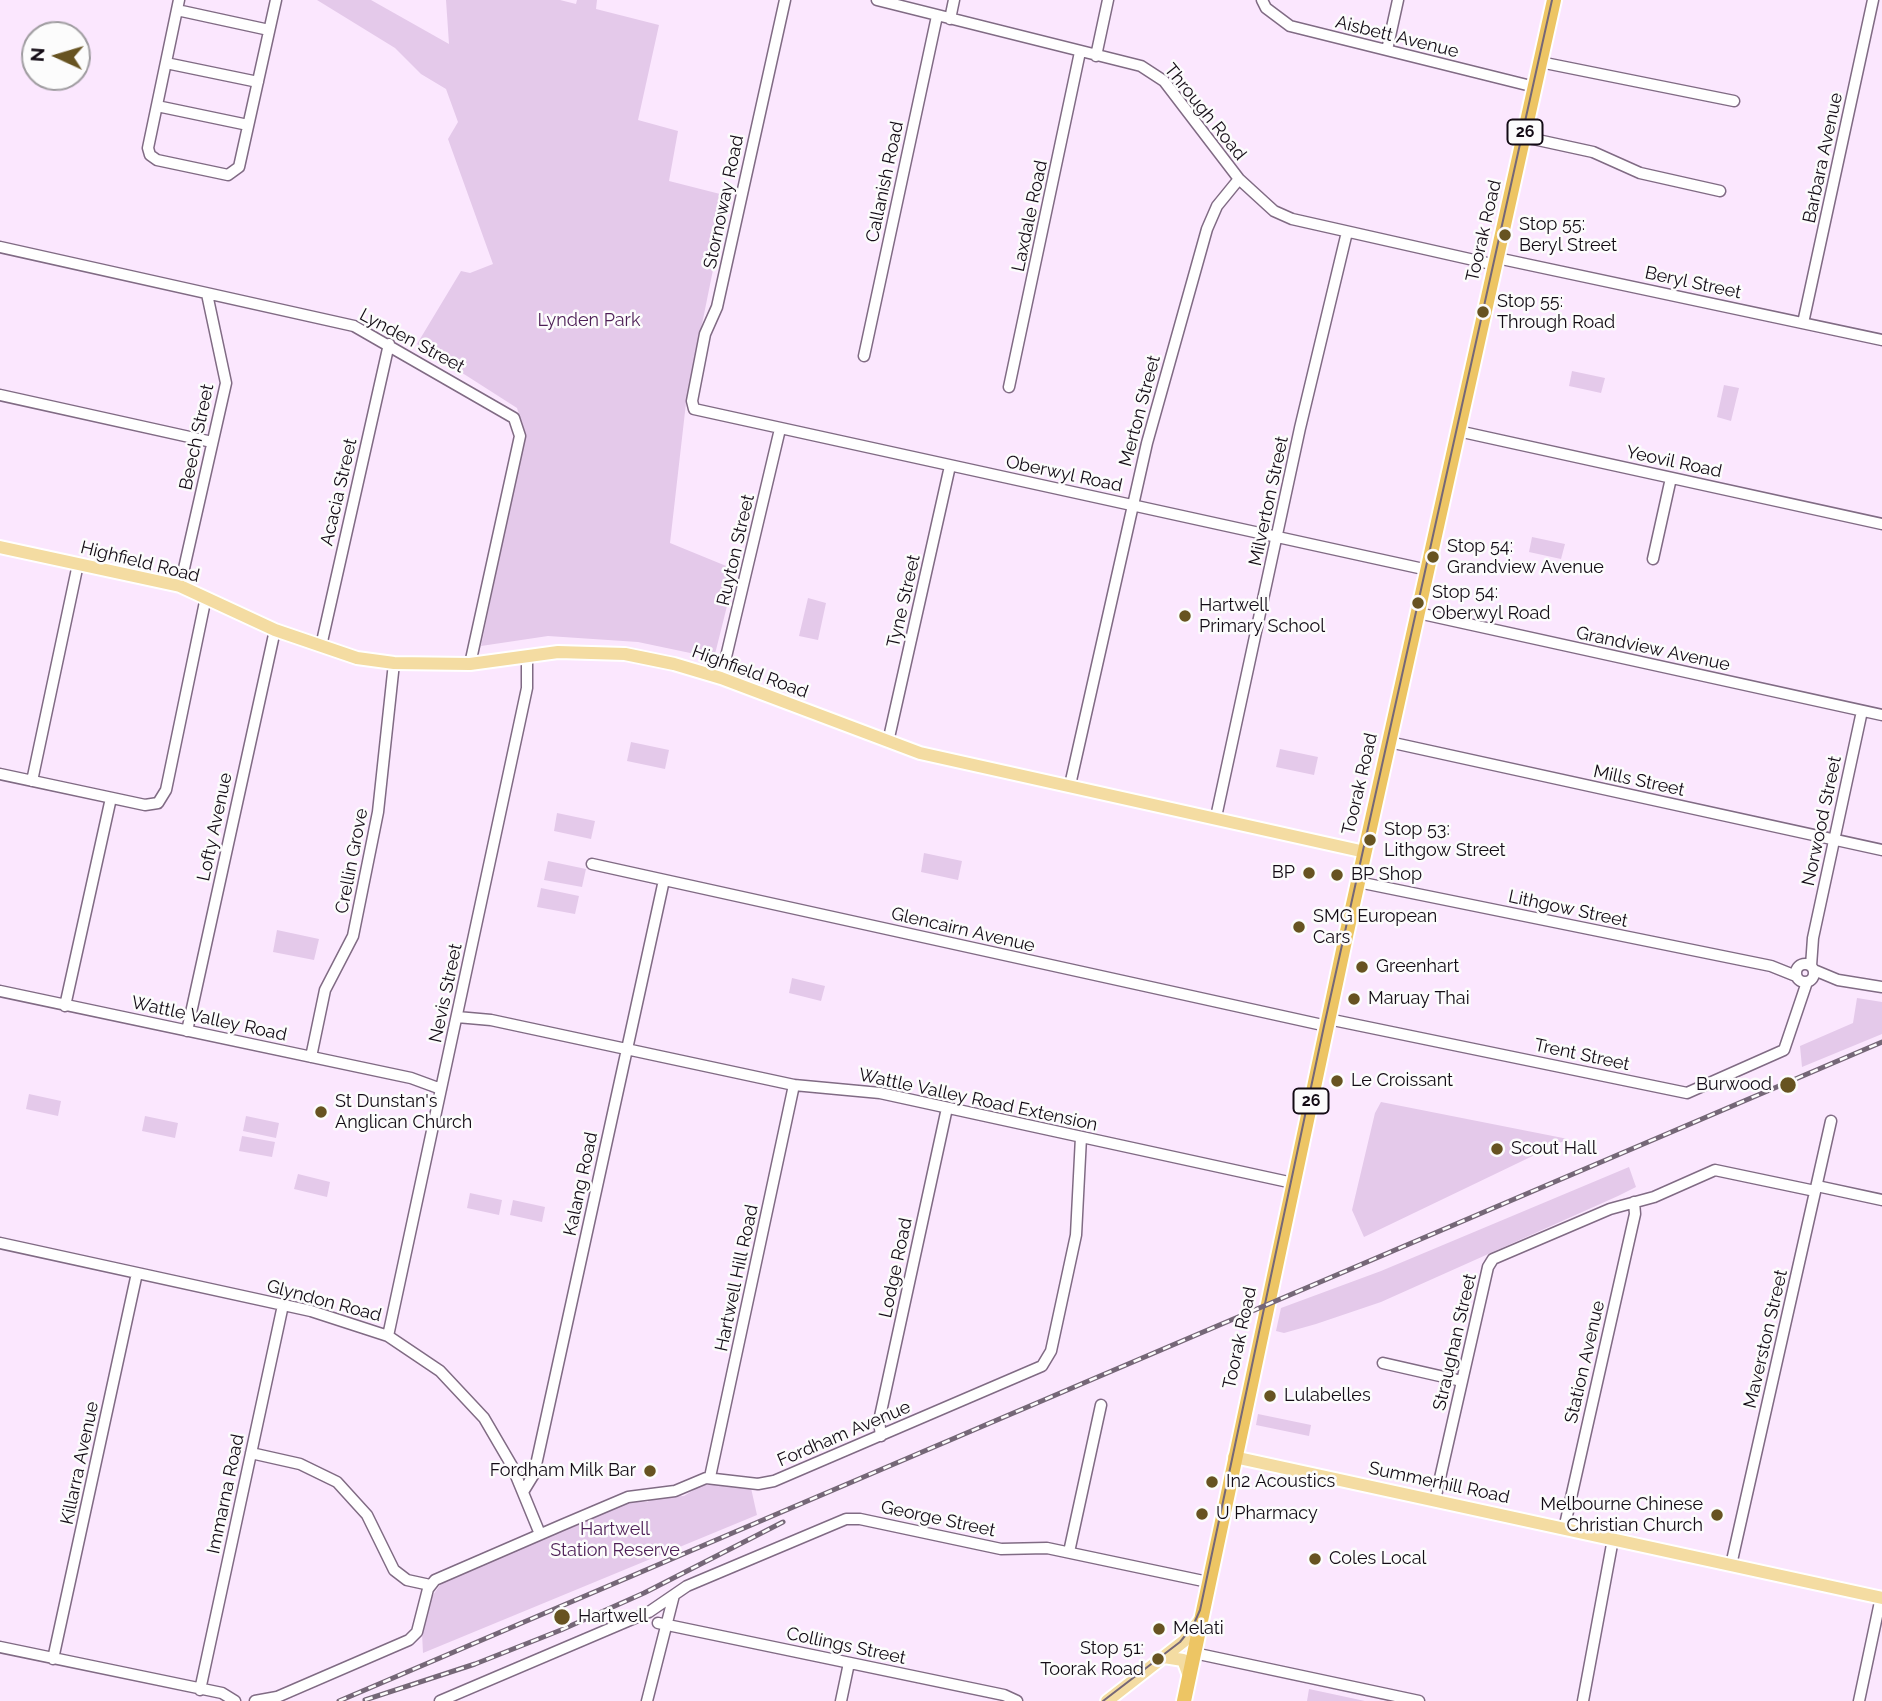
<!DOCTYPE html>
<style>
body{margin:0}
#map{position:relative;width:1882px;height:1701px;overflow:hidden;background:#fbe7fe;font-family:Raleway,sans-serif}
canvas{display:block}
.north{position:absolute;left:21px;top:21px;width:70px;height:70px;box-sizing:border-box;background:#fcfcfc;border:2px solid #9f9ca0;border-radius:50%;rotate:274deg;font-size:19px;font-weight:700;line-height:28px;text-align:center;color:#130b15}
.north::after{content:'';display:block;margin:auto;width:24px;height:32px;background:#675321;clip-path:polygon(50% 0,100% 100%,50% 72%,0 100%)}
</style>
<div id="map">
<canvas width="1882" height="1701"></canvas>
<div class="north">N</div>
</div>
<script>
const c = document.querySelector('canvas').getContext('2d');
c.lineJoin = 'round';
function fill(path, color) { c.fillStyle = color; c.fill(path, 'evenodd'); }
const toPath = rows => new Path2D(rows.map(r => 'M' + r).join(''));
function trace(path, color, width, dash) { c.strokeStyle = color; c.lineWidth = width; c.lineCap = dash ? 'butt' : 'round'; c.setLineDash(dash || []); c.stroke(path); }
function drawText(font, color, halo, rows, align = 'center') {
  c.font = font + ' Raleway,sans-serif'; c.lineWidth = 5; c.setLineDash([]); c.textBaseline = 'middle'; c.strokeStyle = halo; c.fillStyle = color; for (const [text, x, y, turn = 0] of rows) {
    c.save(); c.translate(x, y); c.rotate((+turn || 0) * Math.PI / 180); c.textAlign = isNaN(turn) ? turn : align; if (halo) c.strokeText(text, 0, 0); c.fillText(text, 0, 0); c.restore();
  }
}
fill(toPath([
 [317,0,371,0,449,44,446,0,560,0,576,4,577,0,597,0,596,9,659,25,638,120,678,131,669,181,728,196,686,403,670,543,736,570,714,658,638,642,548,636,481,646,525,434,517,408,417,344,461,271,470,273,493,264,448,139,458,122,446,89,421,74,395,48],
 [1572,371,1605,378,1601,393,1569,386],
 [1724,385,1739,388,1731,421,1717,417],
 [1532,537,1565,544,1561,559,1529,552],
 [808,598,826,603,818,640,799,636],
 [631,742,669,750,665,769,627,761],
 [1280,749,1318,757,1314,775,1276,767],
 [557,813,595,821,591,839,554,831],
 [924,853,962,861,958,880,921,872],
 [548,861,586,869,582,887,544,880],
 [541,888,579,896,575,914,537,907],
 [277,930,319,939,314,960,273,952],
 [792,978,825,986,821,1001,789,993],
 [1857,998,1882,1002,1882,1034,1802,1067,1800,1046,1853,1023],
 [29,1094,61,1101,58,1116,26,1109],
 [1381,1102,1568,1139,1364,1237,1352,1210,1375,1113],
 [145,1116,178,1123,175,1138,142,1131],
 [246,1116,279,1123,276,1138,243,1131],
 [242,1136,275,1142,272,1157,239,1151],
 [1629,1167,1636,1187,1618,1196,1381,1302,1316,1324,1284,1333,1276,1331,1281,1308,1381,1271],
 [298,1174,330,1182,327,1197,294,1189],
 [470,1193,502,1200,499,1215,467,1208],
 [513,1200,545,1207,542,1222,510,1215],
 [1258,1414,1311,1425,1309,1436,1256,1425],
 [722,1484,751,1488,757,1515,423,1653,422,1633,431,1598,442,1582,616,1507,636,1501,648,1502,649,1498,684,1496,702,1485],
 [1309,1689,1365,1701,1307,1701]
]), '#e4c9ea');
const minor = toPath([
 [179,0,148,148,150,155,157,160,228,175,239,167,276,0],
 [785,0,717,307,705,334,692,401,694,409,1428,570],
 [877,0,1141,66,1164,81,1239,179,1274,211,1292,219,1496,265],
 [1262,0,1266,8,1290,26,1535,87],
 [177,10,269,30],
 [950,19,954,0],
 [1387,50,1398,0],
 [1096,56,1108,0],
 [1540,62,1734,101],
 [166,63,258,82],
 [157,106,248,125],
 [1524,137,1593,152,1640,173,1720,191],
 [0,247,354,326,514,418,520,436,470,664],
 [1497,258,1882,340],
 [1803,323,1873,0],
 [864,356,937,16],
 [1009,387,1080,52],
 [0,395,212,442],
 [1458,431,1882,524],
 [1653,559,1671,478],
 [180,586,226,383,207,294],
 [1418,613,1882,715],
 [321,646,389,344],
 [721,678,780,429],
 [888,742,950,466],
 [1389,742,1882,850],
 [0,774,145,805,158,803,166,790,206,597],
 [32,781,78,564],
 [1070,785,1147,443,1207,229,1217,206,1239,179],
 [1216,817,1300,428,1347,232],
 [592,864,1327,1026],
 [1358,882,1771,966,1796,976],
 '1796 973a9 9 0 1 1 18 0a9 9 0 1 1-18 0Z',
 [1811,966,1813,938,1862,711],
 [1814,970,1838,980,1882,987],
 [0,991,411,1078,441,1089],
 [65,1006,111,798],
 [457,1017,491,1020,794,1085,880,1093,1293,1183],
 [1328,1019,1687,1093,1784,1050,1807,982],
 [187,1031,275,630],
 [311,1057,325,990,353,936,378,812,394,663],
 [1817,1186,1882,1200],
 [0,1243,311,1311,388,1336,440,1371,484,1418,512,1466,540,1534],
 [388,1336,527,688,527,656],
 [1383,1363,1462,1381],
 [881,1436,879,1421,947,1108],
 [251,1453,300,1464,337,1482,367,1515,394,1570,407,1580,430,1585],
 [710,1477,794,1085],
 [523,1492,534,1474,664,880],
 [1435,1500,1488,1267,1493,1259,1610,1209,1654,1197,1715,1170,1815,1191],
 [1564,1529,1635,1214,1634,1202],
 [1069,1552,1101,1405],
 [1731,1565,1831,1121],
 [658,1623,1004,1695,1017,1701],
 [0,1647,222,1693,235,1701],
 [1194,1653,1419,1701],
 [53,1659,137,1273],
 [200,1690,283,1305],
 [255,1701,277,1697,409,1640,417,1632,428,1589,435,1580,562,1525,628,1497,675,1491,706,1478,758,1484,774,1481,1042,1366,1051,1351,1076,1235,1081,1137],
 [440,1701,649,1612,687,1586,846,1519,860,1519,1001,1549,1047,1548,1208,1582],
 [647,1701,674,1595],
 [841,1701,849,1663],
 [1583,1701,1613,1539],
 [1859,1701,1881,1597]
]);
const major = toPath([
 [0,547,180,586,275,630,357,658,394,663,470,664,558,652,625,654,674,664,721,678,920,753,1365,852],
 [1234,1457,1882,1598],
 [1164,1657,1183,1660,1189,1676],
 [1107,1701,1184,1641,1199,1621]
]);
const highway = toPath([
 [1184,1701,1346,936,1554,0]
]);
trace(minor, '#806b84', 13);
trace(major, '#fff', 16);
trace(highway, '#fff', 18);
trace(minor, '#fff', 10);
trace(major, '#f4dca2', 12);
trace(highway, '#edc564', 14);
trace(toPath([
 [1103,1701,1180,1642,1193,1626,1200,1610,1324,1026,1552,0]
]), '#756777', 2);
const rail = toPath([
 [365,1700,475,1664,561,1630,644,1593,783,1522],
 [339,1701,1882,1042]
]);
trace(rail, '#756777', 5);
trace(rail, '#fcfcfc', 2.5, [8]);
for (const [x, y, r, color] of [
 [1505,235,7,"#675321"],
 [1483,312,7,"#675321"],
 [1433,557,7,"#675321"],
 [1418,603,7,"#675321"],
 [1185,616,7,"#675321"],
 [1370,840,7,"#675321"],
 [1309,873,7,"#675321"],
 [1337,875,7,"#675321"],
 [1299,927,7,"#675321"],
 [1362,967,7,"#675321"],
 [1354,999,7,"#675321"],
 [1337,1081,7,"#675321"],
 [1788,1085,9,"#675321"],
 [321,1112,7,"#675321"],
 [1497,1149,7,"#675321"],
 [1270,1396,7,"#675321"],
 [650,1471,7,"#675321"],
 [1212,1482,7,"#675321"],
 [1202,1514,7,"#675321"],
 [1717,1515,7,"#675321"],
 [1315,1559,7,"#675321"],
 [562,1617,9,"#675321"],
 [1159,1629,7,"#675321"],
 [1158,1659,7,"#675321"]
]) { const dot = new Path2D(); dot.arc(x, y, r, 0, 2 * Math.PI); c.fillStyle = color; c.fill(dot); trace(dot, '#fcfcfc', 2.5); }
for (const [x, y, w] of [
 [1525,132,35],
 [1311,1101,35]
]) { const box = new Path2D(); box.roundRect(x - w / 2, y - 12.5, w, 25, 5); c.fillStyle = '#fcfcfc'; c.fill(box); trace(box, '#130b15', 2); }
drawText('bold 16px', '#130b15', null, [
 ["26",1525,132],
 ["26",1311,1101]
]);
drawText('18px', '#130b15', '#fcfcfc', [
 ["Aisbett Avenue",1397,37,14],
 ["Through Road",1205,112,51],
 ["Barbara Avenue",1823,158,-78],
 ["Callanish Road",885,182,-78],
 ["Stornoway Road",724,202,-78],
 ["Laxdale Road",1030,216,-78],
 ["Toorak Road",1484,231,-77],
 ["Beryl Street",1693,283,12],
 ["Lynden Street",412,341,28],
 ["Merton Street",1140,411,-75],
 ["Beech Street",197,437,-78],
 ["Yeovil Road",1674,462,12],
 ["Oberwyl Road",1064,474,12],
 ["Acacia Street",339,492,-77],
 ["Milverton Street",1269,501,-78],
 ["Ruyton Street",736,550,-77],
 ["Highfield Road",140,562,14],
 ["Tyne Street",904,601,-77],
 ["Grandview Avenue",1653,649,12],
 ["Highfield Road",750,672,20],
 ["Mills Street",1639,781,12],
 ["Toorak Road",1360,784,-77],
 ["Norwood Street",1822,821,-78],
 ["Lofty Avenue",215,827,-78],
 ["Crellin Grove",352,861,-79],
 ["Lithgow Street",1568,909,12],
 ["Glencairn Avenue",963,930,13],
 ["Nevis Street",446,993,-78],
 ["Wattle Valley Road",209,1019,12],
 ["Trent Street",1582,1055,12],
 ["Wattle Valley Road Extension",978,1100,12],
 ["Kalang Road",581,1184,-78],
 ["Lodge Road",896,1268,-78],
 ["Hartwell Hill Road",737,1278,-78],
 ["Glyndon Road",324,1301,15],
 ["Toorak Road",1240,1338,-78],
 ["Maverston Street",1766,1339,-77],
 ["Straughan Street",1455,1342,-77],
 ["Station Avenue",1585,1362,-77],
 ["Fordham Avenue",844,1434,-23],
 ["Killarra Avenue",80,1463,-78],
 ["Summerhill Road",1439,1483,12],
 ["Immarna Road",226,1494,-78],
 ["George Street",938,1519,12],
 ["Collings Street",846,1646,12]
]);
drawText('18px', '#130b15', '#fcfcfc', [
 ["Stop 55:",1519,225],
 ["Beryl Street",1519,246],
 ["Stop 55:",1497,302],
 ["Through Road",1497,323],
 ["Stop 54:",1447,547],
 ["Grandview Avenue",1447,568],
 ["Stop 54:",1432,593],
 ["Oberwyl Road",1432,614],
 ["Hartwell",1199,606],
 ["Primary School",1199,627],
 ["Stop 53:",1384,830],
 ["Lithgow Street",1384,851],
 ["BP",1295,873,"right"],
 ["BP Shop",1351,875],
 ["SMG European",1313,917],
 ["Cars",1313,938],
 ["Greenhart",1376,967],
 ["Maruay Thai",1368,999],
 ["Le Croissant",1351,1081],
 ["Burwood",1772,1085,"right"],
 ["St Dunstan's",335,1102],
 ["Anglican Church",335,1123],
 ["Scout Hall",1511,1149],
 ["Lulabelles",1284,1396],
 ["Fordham Milk Bar",636,1471,"right"],
 ["In2 Acoustics",1226,1482],
 ["Melbourne Chinese",1703,1505,"right"],
 ["Christian Church",1703,1526,"right"],
 ["U Pharmacy",1216,1514],
 ["Coles Local",1329,1559],
 ["Hartwell",578,1617],
 ["Melati",1173,1629],
 ["Stop 51:",1144,1649,"right"],
 ["Toorak Road",1144,1670,"right"]
], 'left');
drawText('18px', '#4d1e56', '#fcfcfc', [
 ["Lynden Park",589,321],
 ["Hartwell",615,1530],
 ["Station Reserve",615,1551]
]);
</script>
